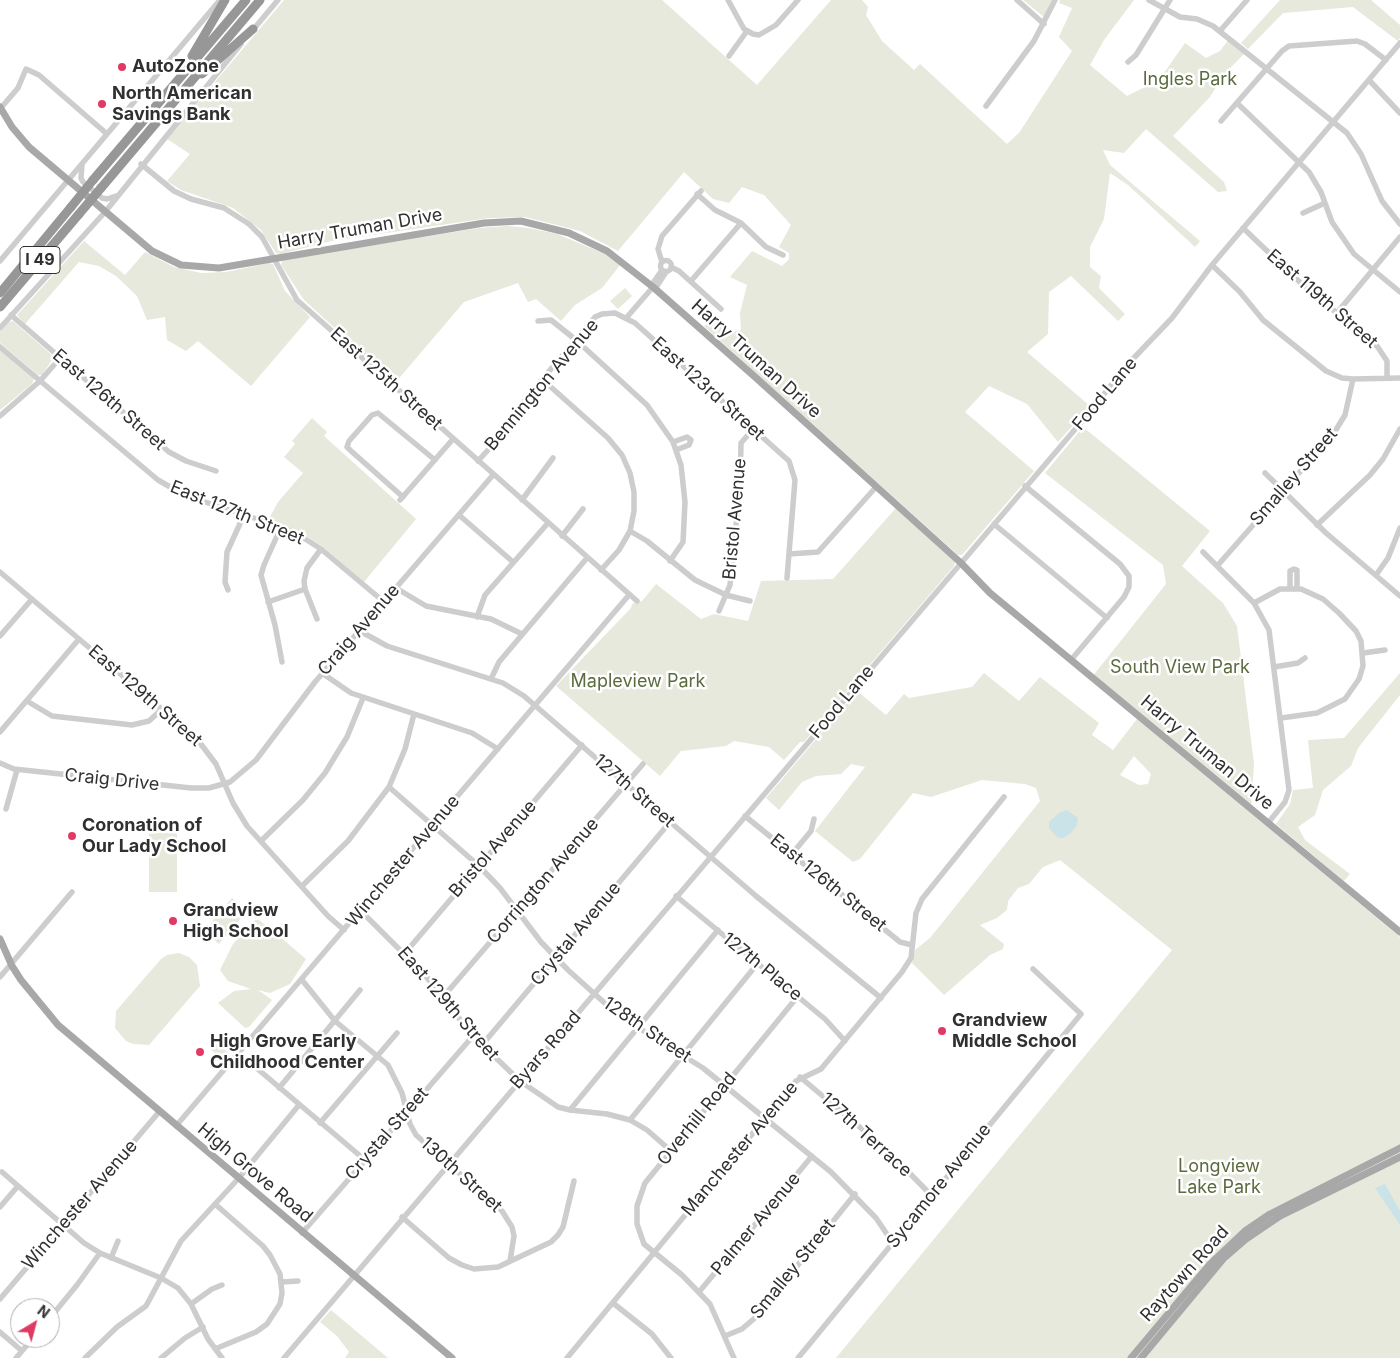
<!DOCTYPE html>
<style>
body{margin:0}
#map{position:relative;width:1400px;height:1358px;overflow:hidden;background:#fff;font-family:Inter,sans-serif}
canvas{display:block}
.north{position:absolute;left:10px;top:1298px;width:50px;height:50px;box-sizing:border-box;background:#fff;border:1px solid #acacac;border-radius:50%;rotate:37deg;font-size:14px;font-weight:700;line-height:20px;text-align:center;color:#303030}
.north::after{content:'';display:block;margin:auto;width:18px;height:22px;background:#e03964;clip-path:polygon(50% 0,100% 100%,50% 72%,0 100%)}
</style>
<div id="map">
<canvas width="1400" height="1358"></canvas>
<div class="north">N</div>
</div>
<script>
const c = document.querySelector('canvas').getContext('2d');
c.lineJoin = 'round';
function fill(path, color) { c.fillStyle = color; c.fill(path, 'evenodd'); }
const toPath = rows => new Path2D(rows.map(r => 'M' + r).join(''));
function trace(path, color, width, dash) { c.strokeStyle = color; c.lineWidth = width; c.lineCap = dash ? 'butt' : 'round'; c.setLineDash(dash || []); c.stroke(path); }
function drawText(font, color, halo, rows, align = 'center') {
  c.font = font + ' Inter,sans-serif'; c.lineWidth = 5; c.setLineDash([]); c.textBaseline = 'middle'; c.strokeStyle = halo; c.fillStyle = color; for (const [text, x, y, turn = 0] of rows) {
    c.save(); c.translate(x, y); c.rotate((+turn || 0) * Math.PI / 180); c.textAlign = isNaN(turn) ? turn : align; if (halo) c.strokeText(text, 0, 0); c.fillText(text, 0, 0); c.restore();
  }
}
fill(toPath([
 [284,0,662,0,757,85,831,0,862,0,868,7,866,15,882,41,914,70,920,64,1007,144,1019,133,1072,51,1059,37,1072,8,1059,3,1060,0,1134,0,1104,40,1090,65,1127,96,1147,86,1164,73,1185,43,1206,58,1220,51,1229,39,1245,53,1224,74,1210,97,1173,136,1224,182,1227,191,1218,192,1146,129,1124,153,1103,150,1110,165,1200,241,1195,247,1128,185,1110,173,1104,219,1090,247,1090,267,1101,276,1099,288,1125,314,1118,321,1071,276,1049,292,1048,334,1027,352,1090,406,1058,442,1027,404,989,386,965,412,1034,471,962,555,958,555,704,326,714,316,733,332,741,330,740,313,747,285,730,277,752,251,782,266,789,259,789,253,779,247,791,225,764,195,742,187,729,203,713,199,684,172,618,251,580,231,525,217,489,218,331,241,281,254,276,253,261,230,233,208,181,190,167,181,190,154,167,139],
 [1023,0,1052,0,1044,17],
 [1280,0,1371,0,1400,25,1400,38,1398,41,1353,7,1283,13,1248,49,1241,43],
 [508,226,529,228,557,234,605,254,620,265,602,288,575,305,561,321,536,299,528,302,518,283,464,302,395,383,304,300,281,265,282,261,287,259,479,228],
 [84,241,125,275,145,252,174,267,201,273,226,272,269,263,273,264,285,291,310,317,251,386,198,341,186,351,167,340,165,317,147,320,137,296,116,276,99,266,79,262,25,324,17,315],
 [625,288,632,296,618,309,610,301],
 [13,321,54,357,42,375,38,375,0,343,0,332,9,322],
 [0,349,34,379,32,384,0,410],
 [312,418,327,432,324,436,416,519,364,582,322,546,303,534,269,519,278,502,303,473,284,457,295,444,292,441],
 [1083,427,1210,531,1182,566,1223,603,1237,626,1254,764,1251,808,1092,677,1166,584,1163,565,1045,473],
 [896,508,955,562,954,566,804,742,800,742,784,760,769,747,734,741,726,746,681,751,660,776,556,686,631,608,632,604,642,601,656,584,701,619,714,614,748,621,761,581,833,579],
 [984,673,1019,701,1040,677,1099,723,1092,735,1113,750,1137,719,1400,937,1400,1358,836,1358,1172,950,1060,860,1043,867,1029,884,1018,888,1008,901,1007,910,997,918,980,925,1004,944,1003,949,990,955,944,995,912,963,915,950,930,938,1040,801,1036,788,1025,784,982,780,931,797,913,793,860,859,853,862,815,831,865,767,851,764,841,774,816,776,802,782,779,810,766,798,857,691,886,715,904,694,909,698,972,687],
 [1134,756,1151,774,1148,784,1139,785,1120,775],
 [1400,673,1400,695,1358,748,1351,766,1323,790,1315,815,1298,827,1305,840,1350,874,1344,881,1276,824,1290,804,1293,790,1313,788,1308,740,1344,738],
 [149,833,177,833,177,892,149,892],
 [232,898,247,911,219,944,204,931],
 [255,920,259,920,273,931,306,959,290,984,270,993,258,990,272,1000,249,1027,245,1028,218,1003,234,991,251,989,228,981,220,970,233,944],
 [179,953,189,957,197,965,200,986,149,1045,133,1044,126,1041,115,1028,116,1011,161,959,167,955],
 [215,1042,229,1053,224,1060,210,1049],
 [331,1310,388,1358,345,1358,349,1352,337,1336,320,1322]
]), '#e6e9dc');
fill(toPath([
 [1067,810,1078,818,1077,825,1071,833,1063,838,1058,838,1049,828,1049,822,1059,813],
 [1385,1184,1400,1211,1400,1225,1375,1188]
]), '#c9e3e9');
trace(toPath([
 [728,0,744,29,753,34,759,35,776,25,798,0],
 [1017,0,1044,24],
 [1149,0,1180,17,1197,19,1213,26,1347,133,1361,154,1382,201,1400,224],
 [252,31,278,0],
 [1220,31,1247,0],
 [729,56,747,31],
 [1128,62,1136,55,1170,0],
 [1369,80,1400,113],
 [1237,103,1309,172,1321,192,1332,222,1354,254,1400,292],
 [986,106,1034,41,1055,0],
 [0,109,18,88,26,69,39,75,107,134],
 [1221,121,1282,51,1289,46,1357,41,1365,44,1386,60],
 [82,164,81,178,83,182,102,198,107,199,116,196],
 [141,164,174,191,191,199,224,208,249,224,262,237,297,300,637,601],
 [697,194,715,210,741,223,766,247,783,255],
 [1303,213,1325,203],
 [1243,228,1305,287,1377,346,1387,361,1387,378],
 '660.5 266a5.5 5.5 0 1 1 11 0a5.5 5.5 0 1 1-11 0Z',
 [0,261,220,0],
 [662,262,658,249,662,236,701,191],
 [1212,265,1240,292,1263,320,1326,371,1342,378,1353,379,1400,378],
 [671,267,679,271,721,309],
 [691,281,741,223],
 [651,286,662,270],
 [655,289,666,272],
 [1336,314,1400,237],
 [11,315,169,452,186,461,216,471],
 [627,317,653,287],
 [538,321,551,320,576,340,647,405,673,442,681,465,685,502,683,542,670,561],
 [0,328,105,212,241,44],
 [0,347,158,480,184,495,281,527,299,535,321,549,384,602],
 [543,380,608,438,622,455,630,473,634,492,634,511,630,531,619,550,601,570],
 [0,416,40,381,60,358],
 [673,442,687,437,691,440,689,445,676,450],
 [478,461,498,439,529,395,595,317,602,314,615,313,635,323,789,461,795,480,787,578],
 [1265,473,1326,533,1400,596],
 [1025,486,1120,564,1129,576,1129,587,1124,597,1071,660],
 [403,497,350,450,347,447,349,441,372,415,378,413,435,460],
 [400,500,453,439],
 [522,500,553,458],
 [459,515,513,562],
 [994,524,1107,618],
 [1317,525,1370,475,1383,459,1400,429],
 [281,527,264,565,261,575,275,625,282,662],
 [630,531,647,541,695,580,726,595,750,601],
 [562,536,583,509],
 [1203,552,1254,603,1269,630,1289,790,1285,802,1268,823],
 [789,554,818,552,876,487],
 [1218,565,1334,433,1345,415,1353,379],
 [0,572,197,739,216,764,233,803,247,826,328,916,344,930],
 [1376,575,1388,558,1400,528],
 [396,588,426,606,491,619,522,634],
 [1290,588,1290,571,1294,569,1297,570,1297,588],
 [228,590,225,582,227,552,244,515],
 [268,602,305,589],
 [1254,603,1280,589,1301,589,1323,599,1339,613,1356,631,1361,641,1363,666,1359,679,1345,699,1317,713,1281,718],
 [719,611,730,585,740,486,741,443,753,429],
 [477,617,485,595,548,523],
 [317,619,305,589,304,581,307,568,321,549],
 [360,631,387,646,503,683,524,696,756,896,881,998],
 [0,636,32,599],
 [1363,653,1385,650],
 [1274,667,1298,663,1305,658],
 [322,673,351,693,472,733,498,749],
 [491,679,499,662,587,558],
 [27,701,52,716,132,725,149,721,162,709],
 [0,732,79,639],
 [0,763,14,769,191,788,209,788,230,782,256,760,315,682,493,475],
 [389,787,479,866,500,888,541,942,568,970,618,1015,703,1068,831,1172,876,1218,893,1243],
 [6,809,17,770],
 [745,816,900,942,912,945],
 [261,841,303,800,325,773,347,737,363,698],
 [792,854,811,831,814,819],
 [302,886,348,841,389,787,405,749,414,714],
 [676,896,825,1019,845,1041],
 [361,911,425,975,473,1036,520,1081,558,1107,570,1110,607,1114,630,1120,647,1130,671,1151],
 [405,953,582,745],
 [0,977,72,892],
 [302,980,335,1021,388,1065,402,1093,410,1124,416,1135,502,1211,512,1227,514,1236,510,1261],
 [443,997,643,764],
 [482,1045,670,822],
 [240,1054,365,1160],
 [800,1077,886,1149,931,1195],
 [279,1088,360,990],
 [570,1110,718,930],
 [630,1120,758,963],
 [320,1123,397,1033],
 [176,1126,629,595],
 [2,1172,84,1243,100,1253,161,1278,178,1288,191,1304,208,1339,222,1358],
 [215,1204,263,1246,270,1255,280,1274,282,1293,280,1304,267,1324,256,1332,215,1349],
 [0,1207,18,1186],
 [402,1217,449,1258,462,1265,474,1269,498,1267,551,1242,558,1235,563,1227,574,1181],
 [302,1233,473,1036],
 [111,1258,118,1241],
 [282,1282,298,1281],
 [699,1292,812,1156],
 [0,1299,159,1112],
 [613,1303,652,1334,671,1358],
 [191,1304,212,1289,222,1285],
 [50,1318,77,1285,100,1253],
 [0,1332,22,1351],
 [725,1336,742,1329,756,1317,855,1194],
 [16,1358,33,1338],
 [85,1358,117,1327,146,1306,181,1241,238,1179,299,1105],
 [161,1358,185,1338,203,1327],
 [284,1358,1083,420,1130,362,1172,318,1212,265,1400,43],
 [567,1358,796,1081,821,1069,902,972,911,958,916,913,922,899,1004,797],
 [734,1358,710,1304,682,1275,644,1244,637,1224,637,1206,645,1183,798,996],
 [798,1358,1081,1014,1033,969]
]), '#cdcdcd', 5.5);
trace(toPath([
 [0,107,12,127,29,147,152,251,181,265,219,268,484,223,521,221,569,233,607,251,653,287,754,376,961,563,990,593,1400,932],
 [0,939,12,966,21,980,58,1025,452,1358],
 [1131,1358,1210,1264,1245,1231,1270,1214,1400,1148],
 [1141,1358,1224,1258,1246,1239,1280,1216,1400,1157]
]), '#a8a8a8', 7);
trace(toPath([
 [192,56,225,0],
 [202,74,253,29],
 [93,180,246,0],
 [101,188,260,0],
 [0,293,71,207],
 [0,307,79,214]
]), '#979797', 9);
trace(toPath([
 [71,207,93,180],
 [79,214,101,188]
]), '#979797', 9);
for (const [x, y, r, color] of [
 [122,67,5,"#e03964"],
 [102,104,5,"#e03964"],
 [72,836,5,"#e03964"],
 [173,921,5,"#e03964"],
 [942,1031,5,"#e03964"],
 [200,1052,5,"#e03964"]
]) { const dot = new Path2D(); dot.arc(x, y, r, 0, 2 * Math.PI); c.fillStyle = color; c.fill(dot); trace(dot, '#fff', 2); }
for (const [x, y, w] of [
 [40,260,40]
]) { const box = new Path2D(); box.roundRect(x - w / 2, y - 13.5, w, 27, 4); c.fillStyle = '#fff'; c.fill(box); trace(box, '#303030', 1); }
drawText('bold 16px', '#303030', null, [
 ["I 49",40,260]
]);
drawText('bold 18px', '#303030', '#fff', [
 ["AutoZone",132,67],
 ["North American",112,94],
 ["Savings Bank",112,115],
 ["Coronation of",82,826],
 ["Our Lady School",82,847],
 ["Grandview",183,911],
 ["High School",183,932],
 ["Grandview",952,1021],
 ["Middle School",952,1042],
 ["High Grove Early",210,1042],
 ["Childhood Center",210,1063]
], 'left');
drawText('18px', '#5b6b3e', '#fff', [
 ["Ingles Park",1190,80],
 ["South View Park",1180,668],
 ["Mapleview Park",638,682],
 ["Longview",1219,1167],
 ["Lake Park",1219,1188]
]);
drawText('18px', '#303030', '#fff', [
 ["Harry Truman Drive",360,229,-10],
 ["East 119th Street",1322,299,41],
 ["Harry Truman Drive",756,359,42],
 ["East 125th Street",386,379,42],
 ["Bennington Avenue",542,385,-50],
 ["East 123rd Street",708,389,42],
 ["Food Lane",1105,394,-50],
 ["East 126th Street",109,400,41],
 ["Smalley Street",1294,477,-49],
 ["East 127th Street",237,513,22],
 ["Bristol Avenue",735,519,-85],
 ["Craig Avenue",359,630,-49],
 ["East 129th Street",145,696,41],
 ["Food Lane",842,702,-50],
 ["Harry Truman Drive",1207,753,40],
 ["Craig Drive",112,780,6],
 ["127th Street",634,791,41],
 ["Bristol Avenue",493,849,-49],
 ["Winchester Avenue",403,861,-50],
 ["Corrington Avenue",543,881,-49],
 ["East 126th Street",828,883,39],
 ["Crystal Avenue",576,934,-50],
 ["127th Place",762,967,39],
 ["East 129th Street",448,1004,49],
 ["128th Street",647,1030,34],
 ["Byars Road",546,1050,-49],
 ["Overhill Road",697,1119,-51],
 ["Crystal Street",387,1134,-49],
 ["127th Terrace",866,1135,42],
 ["Manchester Avenue",740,1149,-50],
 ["High Grove Road",255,1173,40],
 ["130th Street",461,1175,42],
 ["Sycamore Avenue",939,1186,-51],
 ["Winchester Avenue",80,1205,-49],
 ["Palmer Avenue",756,1224,-50],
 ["Smalley Street",793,1269,-51],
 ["Raytown Road",1185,1274,-48]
]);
</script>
